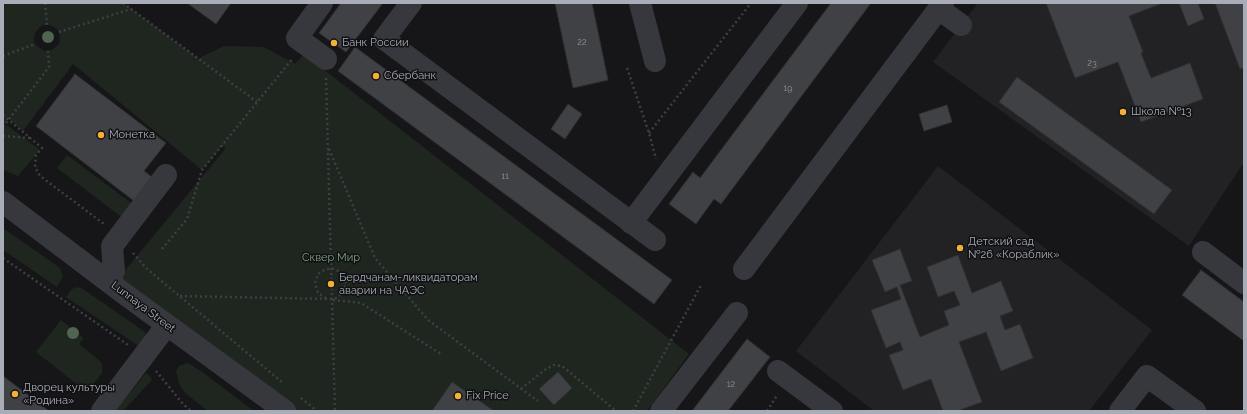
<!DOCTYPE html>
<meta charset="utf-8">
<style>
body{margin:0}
#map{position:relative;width:1247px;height:414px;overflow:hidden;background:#161618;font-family:Raleway,sans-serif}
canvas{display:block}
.frame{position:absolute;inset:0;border:4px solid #a8adb8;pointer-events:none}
</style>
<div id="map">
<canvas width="1247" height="414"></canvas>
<div class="frame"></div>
</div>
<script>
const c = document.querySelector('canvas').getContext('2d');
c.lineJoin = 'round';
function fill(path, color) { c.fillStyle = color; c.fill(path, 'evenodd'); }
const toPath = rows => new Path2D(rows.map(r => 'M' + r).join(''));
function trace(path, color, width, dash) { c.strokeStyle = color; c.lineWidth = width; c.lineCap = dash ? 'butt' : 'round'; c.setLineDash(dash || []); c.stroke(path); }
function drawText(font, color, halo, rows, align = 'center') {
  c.font = font + ' Raleway,sans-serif'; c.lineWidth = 3; c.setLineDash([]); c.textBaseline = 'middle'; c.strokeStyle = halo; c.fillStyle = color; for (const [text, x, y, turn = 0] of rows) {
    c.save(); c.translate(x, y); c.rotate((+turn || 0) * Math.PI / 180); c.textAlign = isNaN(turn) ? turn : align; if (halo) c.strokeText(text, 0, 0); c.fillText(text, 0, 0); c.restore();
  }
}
fill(toPath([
 [978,3,1244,3,1244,162,1189,246,933,62],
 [938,166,1152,330,1089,411,874,411,796,351]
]), '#222225');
fill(toPath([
 [3,3,123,3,198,58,193,61,224,46,264,47,295,64,304,54,689,354,647,411,295,411,118,279,226,148,222,146,202,170,73,64,23,131,9,119,3,127],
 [43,25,51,25,57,29,59,32,60,36,59,44,52,50,44,51,35,44,34,40,35,33,40,27],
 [7,125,40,150,18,176,3,170,3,129],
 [67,155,134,205,124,219,57,168],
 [3,228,60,268,63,276,57,287,3,250],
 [77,287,83,289,145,332,147,338,143,349,66,297,72,289],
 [61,320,84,338,79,344,99,360,102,364,102,373,87,392,36,352],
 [188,363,201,371,254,411,208,411,185,393,179,384,176,371,179,366],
 [146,373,149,375,152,380,123,411,115,411]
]), '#1e261f');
const building = toPath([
 [187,3,231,3,216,24,187,3],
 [341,3,383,3,346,52,319,33,341,3],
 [555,3,592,3,608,80,573,88,555,3],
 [831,3,871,3,721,204,714,199,696,224,669,204,693,172,700,178,831,3],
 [1046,3,1163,3,1129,16,1143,52,1141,53,1151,78,1190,63,1203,99,1141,122,1118,62,1075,78,1046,3],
 [1179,3,1198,3,1204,19,1188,26,1179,3],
 [1215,3,1244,3,1244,68,1240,69,1215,3],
 [355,47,672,280,654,304,338,71,355,47],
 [75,74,166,143,144,171,156,180,138,204,36,126,75,74],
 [1017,77,1172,190,1154,214,999,102,1017,77],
 [568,104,582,114,565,139,551,129,568,104],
 [947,105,952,122,924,131,919,114,947,105],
 [900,249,912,281,900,285,920,337,949,325,944,311,960,305,954,291,938,297,927,267,958,255,972,293,1001,281,1013,311,1000,316,1005,330,1020,324,1033,358,1001,371,986,332,959,342,982,402,957,411,943,411,931,379,903,390,889,355,903,350,900,342,886,348,871,310,901,299,897,287,885,292,872,260,900,249],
 [1201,270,1244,302,1244,341,1182,295,1201,270],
 [747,339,770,357,728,411,692,411,747,339],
 [558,372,572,388,554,405,539,389,558,372],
 [3,376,49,411,3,411,3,376],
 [452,382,494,411,432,411,452,382]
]);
fill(building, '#404145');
trace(building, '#303034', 1);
trace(toPath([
 [45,3,47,25],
 [123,3,257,102],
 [59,32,131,9],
 [3,56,35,44],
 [627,68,649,133,656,159],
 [326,78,335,411],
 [3,115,42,148,36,155,35,167,40,176,104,224],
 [3,127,49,67,48,51],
 [649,133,751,3],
 [3,136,30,138],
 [329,149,375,258,428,320,538,401],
 [162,249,187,219,202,170,293,58],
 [133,253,146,268,283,383],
 [3,258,128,345],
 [180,296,331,299,337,298,341,294,346,285,344,276,341,272,331,268,322,271,318,274,315,283,318,293,327,299],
 [333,300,361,303,441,354],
 [156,371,183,404,191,411],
 [521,389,546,369,554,365,562,366,616,411],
 [301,398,317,411],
 [633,411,701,285],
 [767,411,778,394]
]), '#3d3f44', 2.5, [2, 3]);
trace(toPath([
 [322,3,297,38,326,59],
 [411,3,384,39,655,240],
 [640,3,655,61],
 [939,9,961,25],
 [3,202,126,295,285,411],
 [631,223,797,3],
 [1203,252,1244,283],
 [744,269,943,3],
 [108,280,114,271,112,246,166,175],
 [778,371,832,411],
 [102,411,167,325],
 [661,411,737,313],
 [1120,411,1147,376,1195,411]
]), '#37383d', 22);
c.fillStyle = '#506452';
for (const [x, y] of [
 [48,37],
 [73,333]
]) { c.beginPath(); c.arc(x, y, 6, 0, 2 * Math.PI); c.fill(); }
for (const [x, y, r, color] of [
 [334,43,4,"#f2b134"],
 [376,76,4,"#f2b134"],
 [1123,112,4,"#f2b134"],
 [101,135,4,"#f2b134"],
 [960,248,4,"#f2b134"],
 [331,284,4,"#f2b134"],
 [15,394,4,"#f2b134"],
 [458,396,4,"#f2b134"]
]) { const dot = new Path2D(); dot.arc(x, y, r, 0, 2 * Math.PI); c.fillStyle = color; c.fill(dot); trace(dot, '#111113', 1.5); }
drawText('9px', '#8e929b', null, [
 ["22",582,42],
 ["23",1092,63],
 ["19",788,88],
 ["11",505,176],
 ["12",731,384]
]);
drawText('11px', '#a8adb8', '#111113', [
 ["Банк России",342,43],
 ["Сбербанк",384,76],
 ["Школа №13",1131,112],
 ["Монетка",109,135],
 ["Детский сад",968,242],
 ["№26 «Кораблик»",968,255],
 ["Бердчанам-ликвидаторам",339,278],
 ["аварии на ЧАЭС",339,291],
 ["Дворец культуры",23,388],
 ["«Родина»",23,401],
 ["Fix Price",466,396]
], 'left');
drawText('11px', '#7fa381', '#111113', [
 ["Сквер Мир",331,258]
]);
drawText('11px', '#a8adb8', '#111113', [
 ["Lunnaya Street",143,307,37]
]);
</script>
